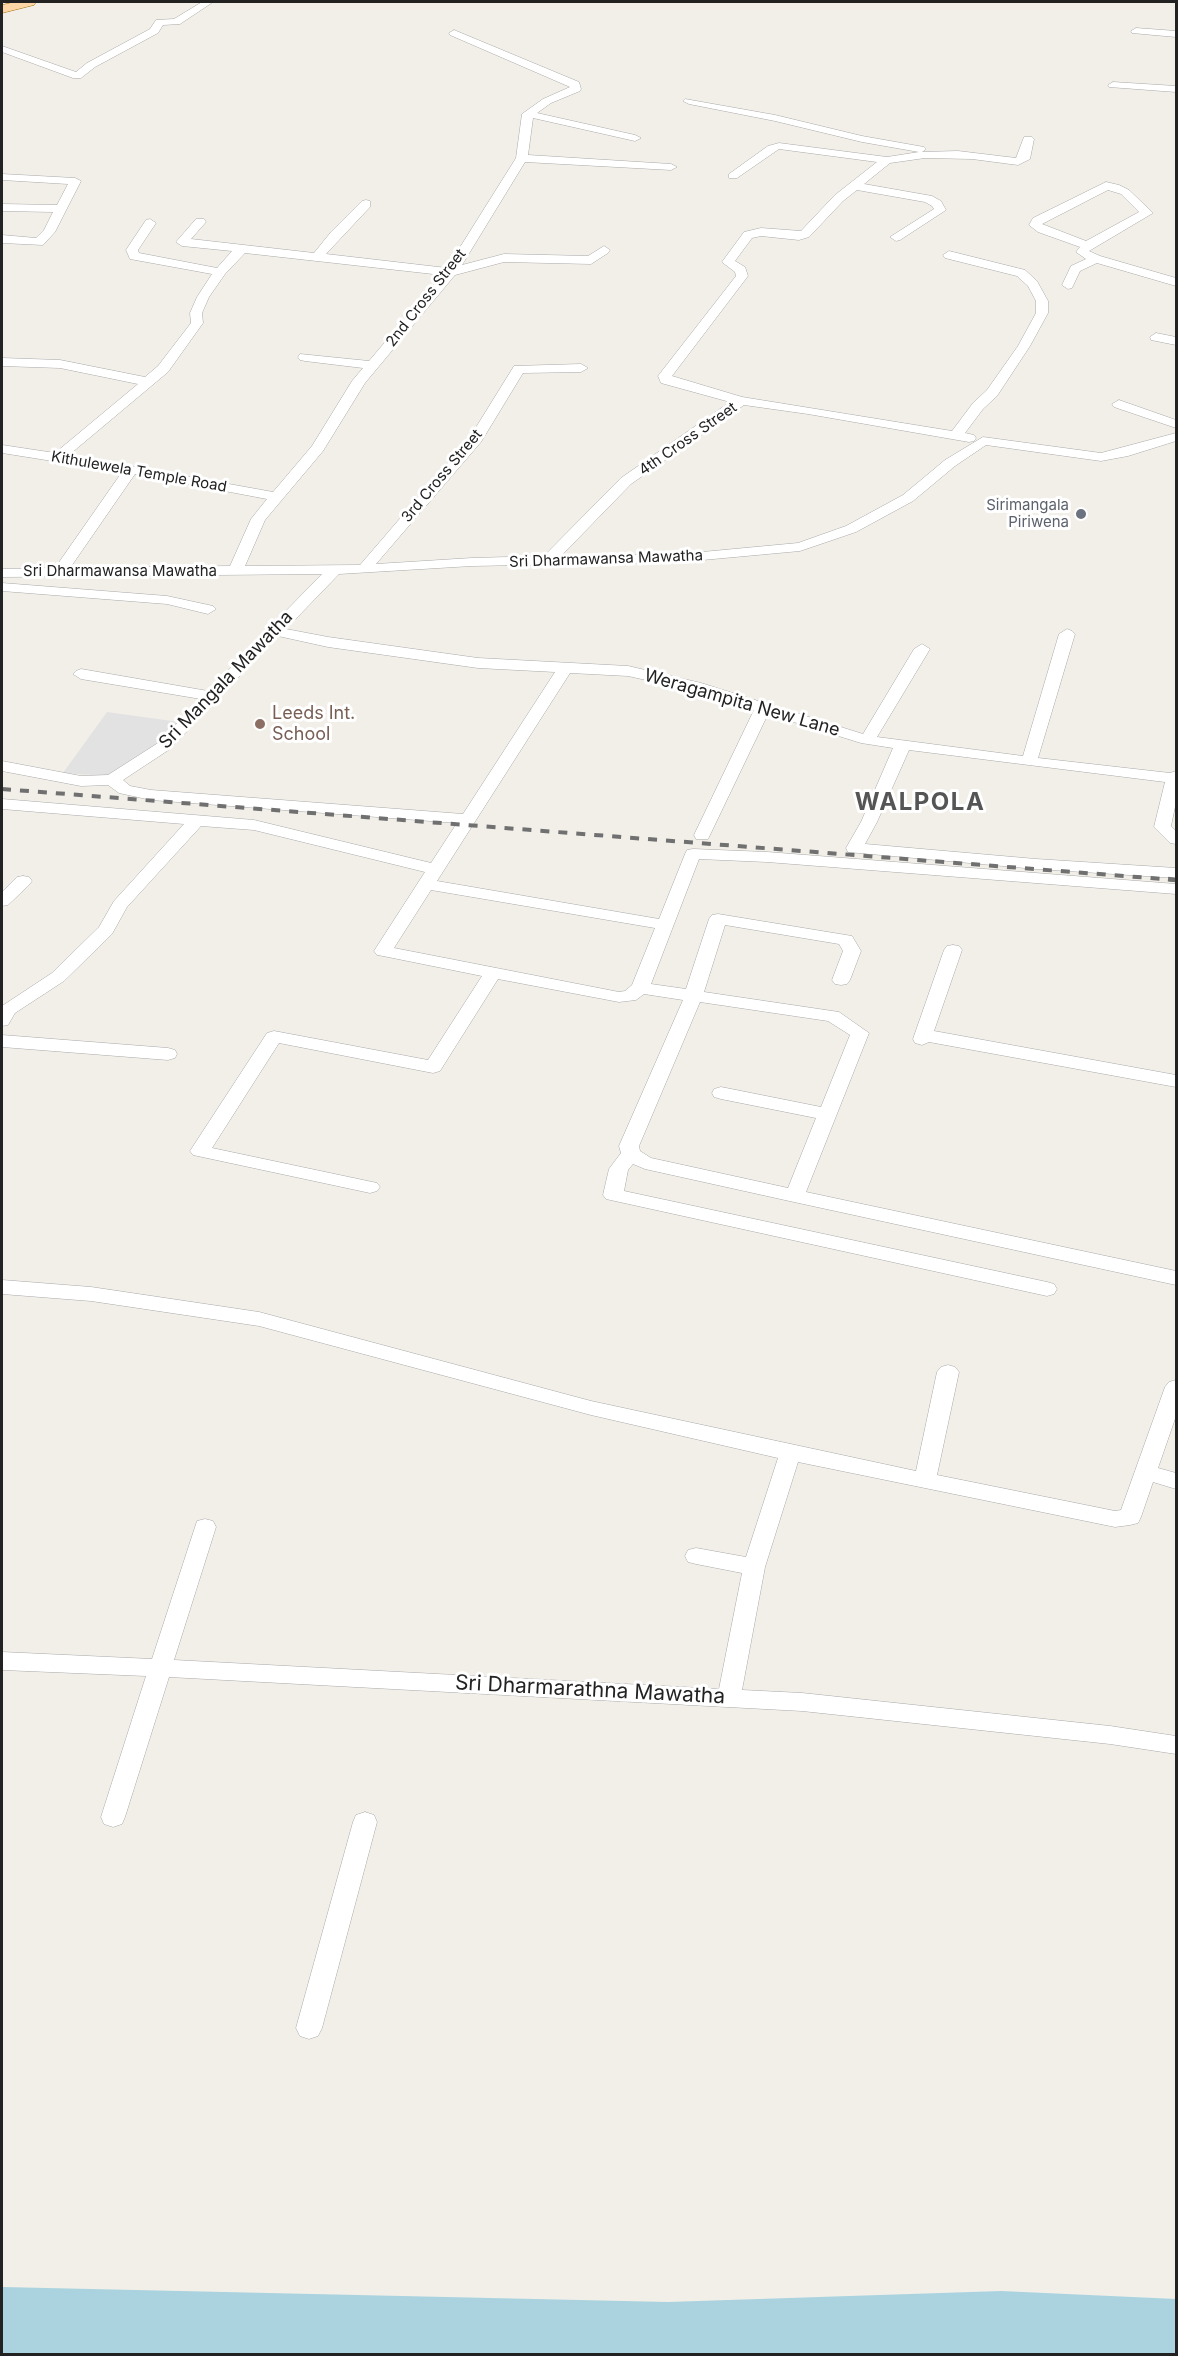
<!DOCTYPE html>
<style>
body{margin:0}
#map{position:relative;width:1178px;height:2356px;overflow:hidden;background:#f2efe9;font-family:Inter,sans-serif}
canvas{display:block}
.frame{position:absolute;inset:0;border:3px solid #222;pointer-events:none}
</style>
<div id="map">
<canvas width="1178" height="2356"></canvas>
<div class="frame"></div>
</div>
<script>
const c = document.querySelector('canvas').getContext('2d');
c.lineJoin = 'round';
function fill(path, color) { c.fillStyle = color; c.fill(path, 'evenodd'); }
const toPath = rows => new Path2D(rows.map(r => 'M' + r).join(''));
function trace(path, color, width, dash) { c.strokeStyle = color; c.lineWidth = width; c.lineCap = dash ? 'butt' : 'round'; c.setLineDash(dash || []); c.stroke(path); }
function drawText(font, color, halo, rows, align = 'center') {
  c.font = font + ' Inter,sans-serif'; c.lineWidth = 6; c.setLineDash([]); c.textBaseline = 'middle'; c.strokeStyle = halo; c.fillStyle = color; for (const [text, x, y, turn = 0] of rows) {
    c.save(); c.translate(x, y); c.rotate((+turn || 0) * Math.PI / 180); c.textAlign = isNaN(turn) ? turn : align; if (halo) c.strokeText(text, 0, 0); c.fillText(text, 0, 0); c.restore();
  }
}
fill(toPath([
 [107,712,179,722,165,740,109,776,63,773]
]), '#e2e2e2');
fill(toPath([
 [2,2287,668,2302,1001,2291,1176,2299,1176,2354,2,2354]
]), '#aad3df');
const minor = toPath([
 [202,2,213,2,180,24,163,25,158,33,95,67,81,78,73,78,2,52,2,46,76,72,87,63,150,29,156,20,174,19,202,2],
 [1136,28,1176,31,1176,37,1132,33,1131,31,1136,28],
 [454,30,579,82,581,89,580,91,551,103,537,113,635,135,641,138,635,141,533,118,528,155,671,164,677,167,671,170,525,162,462,265,504,254,588,256,604,246,610,250,608,253,591,264,504,262,455,275,365,383,323,451,265,520,245,566,360,565,470,437,514,366,581,364,588,368,581,372,523,373,481,442,376,564,472,558,544,556,621,478,730,402,661,383,658,376,736,276,735,272,722,262,744,232,761,228,801,231,835,195,877,162,779,149,737,178,729,178,729,174,768,146,779,143,887,157,919,152,862,142,775,121,689,104,683,101,685,99,775,115,862,136,924,147,926,149,922,152,958,151,1016,158,1024,137,1032,137,1034,139,1030,159,1018,165,972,159,925,158,890,163,864,184,932,196,941,201,946,210,900,240,896,241,890,237,934,209,932,206,925,202,857,190,843,201,809,237,799,240,761,236,752,238,735,261,745,267,748,276,672,376,742,397,952,431,973,403,987,390,1018,346,1036,313,1036,301,1028,286,1017,276,945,258,943,255,949,251,1025,270,1037,281,1048,301,1048,313,1030,346,997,396,983,409,965,433,974,435,976,438,974,441,969,442,808,414,744,405,631,484,561,556,681,554,798,543,846,526,903,495,945,460,983,437,1101,453,1176,433,1176,441,1128,456,1101,461,986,445,955,466,913,501,856,532,800,551,681,562,472,566,339,574,286,629,328,637,478,658,628,666,701,683,863,734,914,649,922,644,930,649,877,737,1023,756,1059,634,1067,629,1072,631,1075,634,1038,758,1170,773,1176,771,1176,802,1171,826,1176,831,1176,844,1170,843,1154,827,1165,782,909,750,877,822,865,844,1036,859,1176,868,1176,878,1036,869,848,852,846,848,861,822,893,748,861,743,768,714,710,835,708,839,696,839,694,835,754,710,691,690,628,676,570,673,437,881,659,919,685,854,687,850,693,849,767,852,1176,884,1176,894,767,862,699,859,651,984,686,989,709,919,712,915,718,914,852,936,861,951,850,980,847,984,841,985,835,984,832,980,843,951,839,944,725,925,704,992,839,1012,869,1033,806,1192,1176,1271,1176,1285,794,1202,645,1169,633,1164,628,1170,624,1191,1047,1282,1054,1284,1057,1289,1054,1294,1047,1296,606,1199,603,1195,609,1169,621,1153,619,1146,683,1000,644,994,636,1000,619,1002,498,979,440,1071,433,1073,279,1043,212,1148,377,1183,380,1187,377,1191,370,1193,193,1155,190,1151,267,1033,274,1031,428,1060,482,976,383,956,377,955,374,951,425,872,254,830,201,826,127,907,112,934,64,981,15,1013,8,1025,2,1026,2,1006,52,973,99,927,114,901,184,824,2,809,2,799,254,820,431,863,457,823,151,800,119,793,108,785,81,786,2,771,2,761,81,776,108,775,158,743,201,699,81,679,73,674,76,671,81,669,208,691,322,574,2,577,2,569,55,568,122,472,2,453,2,445,55,453,138,384,60,368,2,366,2,358,60,360,145,377,158,366,191,323,190,313,197,297,212,274,130,259,126,250,146,220,150,219,156,223,138,250,139,253,217,268,232,251,182,246,176,242,196,219,204,219,206,222,191,239,314,253,331,232,362,201,366,200,370,201,370,207,326,254,447,268,516,158,522,114,543,99,570,87,450,35,449,33,454,30],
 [245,253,442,275,369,361,300,354,298,357,300,360,305,361,363,368,352,381,312,446,273,492,69,455,168,372,203,323,202,313,209,297,225,274,245,253],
 [135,474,267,499,251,519,230,566,70,568,135,474],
 [278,636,328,647,478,668,555,672,463,814,151,790,130,786,123,780,170,749,278,636],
 [431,890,655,928,632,985,625,991,619,992,394,948,431,890],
 [700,1002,828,1021,850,1035,821,1107,721,1087,714,1089,712,1093,714,1097,721,1099,816,1118,788,1188,651,1158,640,1151,639,1146,700,1002],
 [1113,82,1176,86,1176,92,1109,87,1108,85,1113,82],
 [2,174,75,178,81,181,55,232,43,245,2,243,2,235,36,238,44,230,53,212,2,211,2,204,57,205,68,184,2,180,2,174],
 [1106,182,1119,185,1129,190,1153,213,1089,251,1100,256,1176,278,1176,286,1097,263,1080,271,1072,288,1068,289,1062,285,1071,266,1086,259,1076,252,1080,247,1038,232,1029,225,1033,218,1106,182],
 [1108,190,1121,194,1139,212,1086,241,1042,224,1108,190],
 [1156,333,1176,337,1176,345,1151,340,1150,337,1156,333],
 [1119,400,1176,420,1176,428,1114,407,1112,404,1119,400],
 [2,583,167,596,213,606,216,609,208,614,167,604,2,591,2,583],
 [23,876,29,877,32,881,29,885,8,905,2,906,2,892,17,877,23,876],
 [953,945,959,946,962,950,934,1031,1176,1075,1176,1087,929,1042,922,1045,915,1043,913,1039,944,950,947,946,953,945],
 [2,1035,168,1048,175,1050,177,1054,175,1058,168,1060,2,1047,2,1035],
 [2,1280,91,1287,259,1312,591,1401,916,1471,937,1372,941,1367,948,1365,955,1367,959,1372,937,1475,1115,1511,1121,1510,1165,1387,1169,1382,1176,1380,1176,1416,1158,1468,1176,1473,1176,1489,1153,1482,1141,1517,1138,1523,1130,1525,1115,1527,798,1462,765,1567,742,1690,802,1693,1110,1726,1176,1736,1176,1754,1110,1744,802,1711,169,1677,125,1817,122,1824,113,1827,104,1824,101,1817,146,1676,2,1670,2,1652,152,1659,197,1521,205,1519,213,1521,216,1527,174,1660,719,1689,742,1573,696,1564,688,1562,685,1556,688,1550,696,1548,746,1557,778,1458,591,1415,259,1326,91,1301,2,1294,2,1280],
 [365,1812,374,1815,377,1822,322,2028,318,2036,309,2039,300,2036,296,2028,353,1822,356,1815,365,1812]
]);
const major = toPath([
 [15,2,36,2,34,5,2,13,2,5,15,2]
]);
trace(minor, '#a9a9a9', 1);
trace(major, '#a06b00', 1);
fill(minor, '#fff');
fill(major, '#fcd6a4');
trace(toPath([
 [2,789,1176,880]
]), '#707070', 4, [9, 9]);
trace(toPath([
 [1168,879,1176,880]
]), '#707070', 4.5, [12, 12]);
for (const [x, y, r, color] of [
 [1081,514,6,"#6b7280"],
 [260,724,6,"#8d6e63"]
]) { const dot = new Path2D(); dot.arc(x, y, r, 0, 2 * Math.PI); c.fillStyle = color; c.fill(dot); trace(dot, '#fff', 2); }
drawText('15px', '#222', '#fff', [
 ["2nd Cross Street",426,298,-52],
 ["4th Cross Street",688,439,-35],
 ["Kithulewela Temple Road",139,472,10],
 ["3rd Cross Street",442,476,-50],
 ["Sri Dharmawansa Mawatha",606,559,-2],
 ["Sri Dharmawansa Mawatha",120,571]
]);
drawText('15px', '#5b616d', '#fff', [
 ["Sirimangala",1069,505],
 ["Piriwena",1069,522]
], 'right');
drawText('18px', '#222', '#fff', [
 ["Sri Mangala Mawatha",226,680,-46],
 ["Weragampita New Lane",742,703,16]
]);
drawText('18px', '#785e54', '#fff', [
 ["Leeds Int.",272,714],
 ["School",272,735]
], 'left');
drawText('21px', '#222', '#fff', [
 ["Sri Dharmarathna Mawatha",590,1690,3]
]);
c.letterSpacing = '1.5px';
drawText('bold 24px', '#555', '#fff', [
 ["WALPOLA",920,803]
]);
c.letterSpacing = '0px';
</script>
